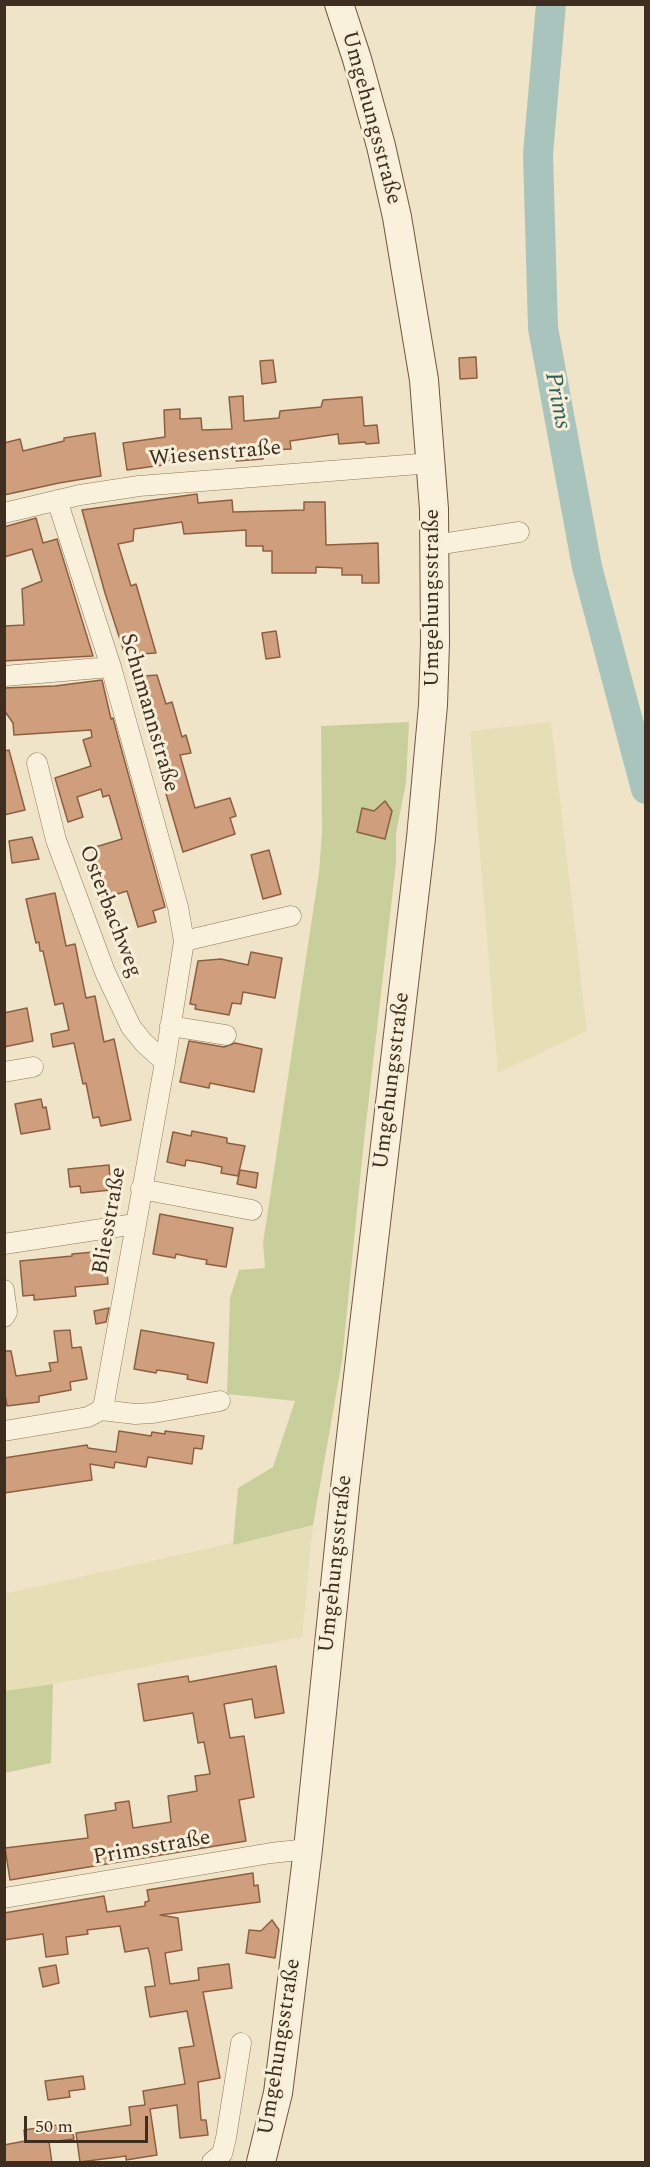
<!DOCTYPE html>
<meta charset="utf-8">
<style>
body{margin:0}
#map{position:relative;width:650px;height:2167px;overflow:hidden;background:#f0e4c8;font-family:Spectral,serif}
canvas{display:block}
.frame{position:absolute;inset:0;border:6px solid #3d2e20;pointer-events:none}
.scale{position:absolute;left:24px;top:2116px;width:124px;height:27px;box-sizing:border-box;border:3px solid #3d2e20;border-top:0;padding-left:8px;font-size:18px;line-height:21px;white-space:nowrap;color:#3d2e20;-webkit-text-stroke:4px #f7eed8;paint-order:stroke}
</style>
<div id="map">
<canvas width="650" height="2167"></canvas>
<div class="frame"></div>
<div class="scale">50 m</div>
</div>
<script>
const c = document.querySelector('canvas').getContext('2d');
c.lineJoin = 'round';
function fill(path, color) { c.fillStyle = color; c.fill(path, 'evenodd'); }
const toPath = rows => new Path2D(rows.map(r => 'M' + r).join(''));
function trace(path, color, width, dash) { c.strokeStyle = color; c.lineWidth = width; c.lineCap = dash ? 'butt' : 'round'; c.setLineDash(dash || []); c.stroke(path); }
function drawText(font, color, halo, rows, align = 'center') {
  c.font = font + ' Spectral,serif'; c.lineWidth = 6; c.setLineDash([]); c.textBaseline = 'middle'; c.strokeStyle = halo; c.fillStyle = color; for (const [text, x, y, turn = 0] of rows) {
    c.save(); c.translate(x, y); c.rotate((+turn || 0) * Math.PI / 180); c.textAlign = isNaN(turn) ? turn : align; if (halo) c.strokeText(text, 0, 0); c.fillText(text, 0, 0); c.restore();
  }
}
fill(toPath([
 [551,722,587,1031,498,1073,470,731],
 [313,1525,302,1637,53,1684,5,1691,4,1594]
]), '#e6deb5');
fill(toPath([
 [409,722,406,783,396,833,396,863,363,1150,342,1361,313,1525,233,1545,238,1488,273,1467,295,1401,227,1394,230,1298,239,1270,265,1268,263,1243,319,872,322,832,321,726],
 [53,1684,51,1763,5,1773,5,1691]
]), '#c9cf9b');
trace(toPath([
 [551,4,538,154,543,328,587,567,646,789]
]), '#a9c4bc', 30);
const building = toPath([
 [476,357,477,378,460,379,459,358,476,357],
 [273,360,276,382,262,384,260,361,273,360],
 [243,396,244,421,279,418,280,411,321,407,323,400,362,397,364,426,377,425,379,443,366,444,365,442,339,444,338,434,290,441,291,449,272,450,272,455,262,455,263,459,236,461,236,458,163,461,163,465,127,470,123,443,165,437,164,410,180,409,180,419,201,418,202,430,232,429,229,397,243,396],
 [95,433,101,476,59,483,4,495,4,443,20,439,23,451,64,441,64,438,95,433],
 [197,494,198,503,232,500,233,512,304,510,304,502,325,502,326,545,378,543,379,583,362,583,362,575,342,575,342,568,316,567,316,573,272,573,272,551,263,551,263,546,246,546,246,530,184,534,182,522,134,529,133,541,118,544,131,586,136,584,156,653,125,655,105,593,82,510,197,494],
 [36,518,43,543,57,539,93,656,4,661,4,626,24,625,22,589,42,581,32,549,4,557,4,527,36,518],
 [276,631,280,657,266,659,262,633,276,631],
 [157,675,166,704,172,702,182,737,186,735,191,753,180,755,195,808,230,798,236,816,230,818,235,834,183,852,132,677,157,675],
 [102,680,111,719,113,718,118,737,165,907,153,911,156,922,138,927,127,891,98,900,91,877,100,874,92,848,122,839,109,795,103,797,101,789,77,797,83,817,68,822,55,778,91,766,83,740,92,737,91,730,14,735,13,723,4,710,4,688,55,686,102,680],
 [9,750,25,810,4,815,4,751,9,750],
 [385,801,392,811,385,839,357,832,362,808,374,811,385,801],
 [32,837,39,859,12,863,9,841,32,837],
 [269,850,281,894,263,899,251,855,269,850],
 [55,893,66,946,75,944,86,998,95,996,104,1042,114,1039,131,1120,101,1126,99,1117,93,1118,86,1083,83,1084,74,1043,53,1047,51,1034,69,1030,63,1003,55,1005,43,951,40,951,39,942,36,943,26,899,55,893],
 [251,952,282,958,275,998,243,992,241,1004,232,1003,229,1015,195,1009,196,1005,190,1004,198,961,221,959,248,965,251,952],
 [27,1008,33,1041,4,1047,4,1013,27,1008],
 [189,1041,224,1047,235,1043,262,1049,254,1092,210,1083,209,1088,180,1082,189,1041],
 [41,1099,43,1108,46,1107,50,1129,21,1134,15,1104,41,1099],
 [192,1131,227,1138,227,1143,245,1146,238,1176,221,1173,222,1167,204,1163,186,1160,185,1166,167,1162,173,1132,191,1136,192,1131],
 [109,1165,111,1190,81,1193,80,1186,70,1187,68,1169,109,1165],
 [240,1170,258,1173,256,1188,237,1184,240,1170],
 [160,1214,233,1228,226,1267,206,1264,207,1260,190,1257,176,1254,175,1258,153,1254,160,1214],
 [105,1251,108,1284,75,1287,76,1296,34,1300,34,1295,23,1296,20,1261,72,1256,72,1254,105,1251],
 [109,1308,106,1322,96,1324,94,1311,109,1308],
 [70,1330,72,1348,81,1347,87,1379,70,1382,71,1390,39,1396,39,1402,7,1406,4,1388,4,1351,11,1351,16,1376,51,1371,49,1363,58,1362,54,1331,70,1330],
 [141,1330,214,1343,207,1383,187,1379,188,1375,171,1372,157,1370,156,1373,134,1369,141,1330],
 [119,1431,151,1436,152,1432,165,1434,165,1431,204,1436,202,1449,194,1448,192,1464,148,1457,146,1467,115,1462,114,1468,90,1464,92,1480,4,1493,4,1458,87,1445,88,1448,116,1452,119,1431],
 [276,1666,284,1713,255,1718,252,1699,224,1704,230,1738,244,1736,254,1797,239,1800,246,1841,10,1880,5,1848,88,1838,85,1815,116,1810,115,1803,129,1801,133,1828,171,1822,168,1796,197,1791,195,1776,210,1774,204,1742,198,1743,193,1713,144,1721,138,1684,188,1676,189,1682,276,1666],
 [253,1873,254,1886,258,1885,260,1902,160,1915,178,1918,182,1950,165,1953,170,1984,199,1980,198,1968,229,1964,232,1988,203,1992,220,2078,198,2082,201,2120,206,2120,208,2135,180,2138,177,2105,150,2109,157,2155,126,2160,126,2156,80,2162,76,2133,131,2125,129,2107,145,2105,143,2091,185,2084,179,2048,194,2046,187,2011,150,2017,145,1987,155,1986,150,1955,148,1948,125,1952,120,1926,87,1930,88,1934,66,1937,68,1954,46,1957,43,1934,4,1940,4,1913,104,1896,107,1912,145,1906,145,1902,149,1901,147,1890,253,1873],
 [272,1920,279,1930,275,1958,246,1953,249,1930,261,1931,272,1920],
 [56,1965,59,1983,43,1987,39,1968,56,1965],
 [83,2076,85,2089,69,2091,70,2097,48,2100,45,2081,83,2076],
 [71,2123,74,2139,49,2142,52,2163,4,2163,4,2145,25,2141,24,2130,71,2123]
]);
fill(building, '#cf9f7d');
trace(building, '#8d5f41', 1.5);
const street = toPath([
 [4,513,80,495,139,486,432,463],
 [435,545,519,532],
 [4,676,111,667],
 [37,763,56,840,105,972,131,1027,144,1043,165,1062],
 [184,941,291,916],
 [170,1026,226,1035],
 [4,1072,33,1067],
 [141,1189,252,1210],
 [4,1244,135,1224],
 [4,1290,7,1312,4,1317],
 [101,1410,135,1414,153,1413,220,1401],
 [4,1431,88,1417,101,1410,104,1403,165,1062,184,941,178,907,111,667,57,500],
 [4,1898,271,1853,308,1849],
 [212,2162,222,2154,226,2138,241,2043]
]);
const secondary = toPath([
 [261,2162,278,2093,285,2038,308,1849,345,1488,421,838,433,705,435,643,434,509,424,380,397,217,381,146,357,59,339,4]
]);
trace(street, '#8d765c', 21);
trace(secondary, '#6f573f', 30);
trace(street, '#faf1dc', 20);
trace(secondary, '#faf1dc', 28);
drawText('22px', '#3d2e20', '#f7eed8', [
 ["Umgehungsstraße",370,118,75],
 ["Wiesenstraße",215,455,-5],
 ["Umgehungsstraße",434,598,-90],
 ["Schumannstraße",148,713,74],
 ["Osterbachweg",109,912,69],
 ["Umgehungsstraße",393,1081,-83],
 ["Bliesstraße",111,1221,-80],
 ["Umgehungsstraße",337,1564,-84],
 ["Primsstraße",152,1849,-10],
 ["Umgehungsstraße",281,2047,-81]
]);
drawText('italic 24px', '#2f5d5a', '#f7eed8', [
 ["Prims",556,401,79]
]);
</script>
